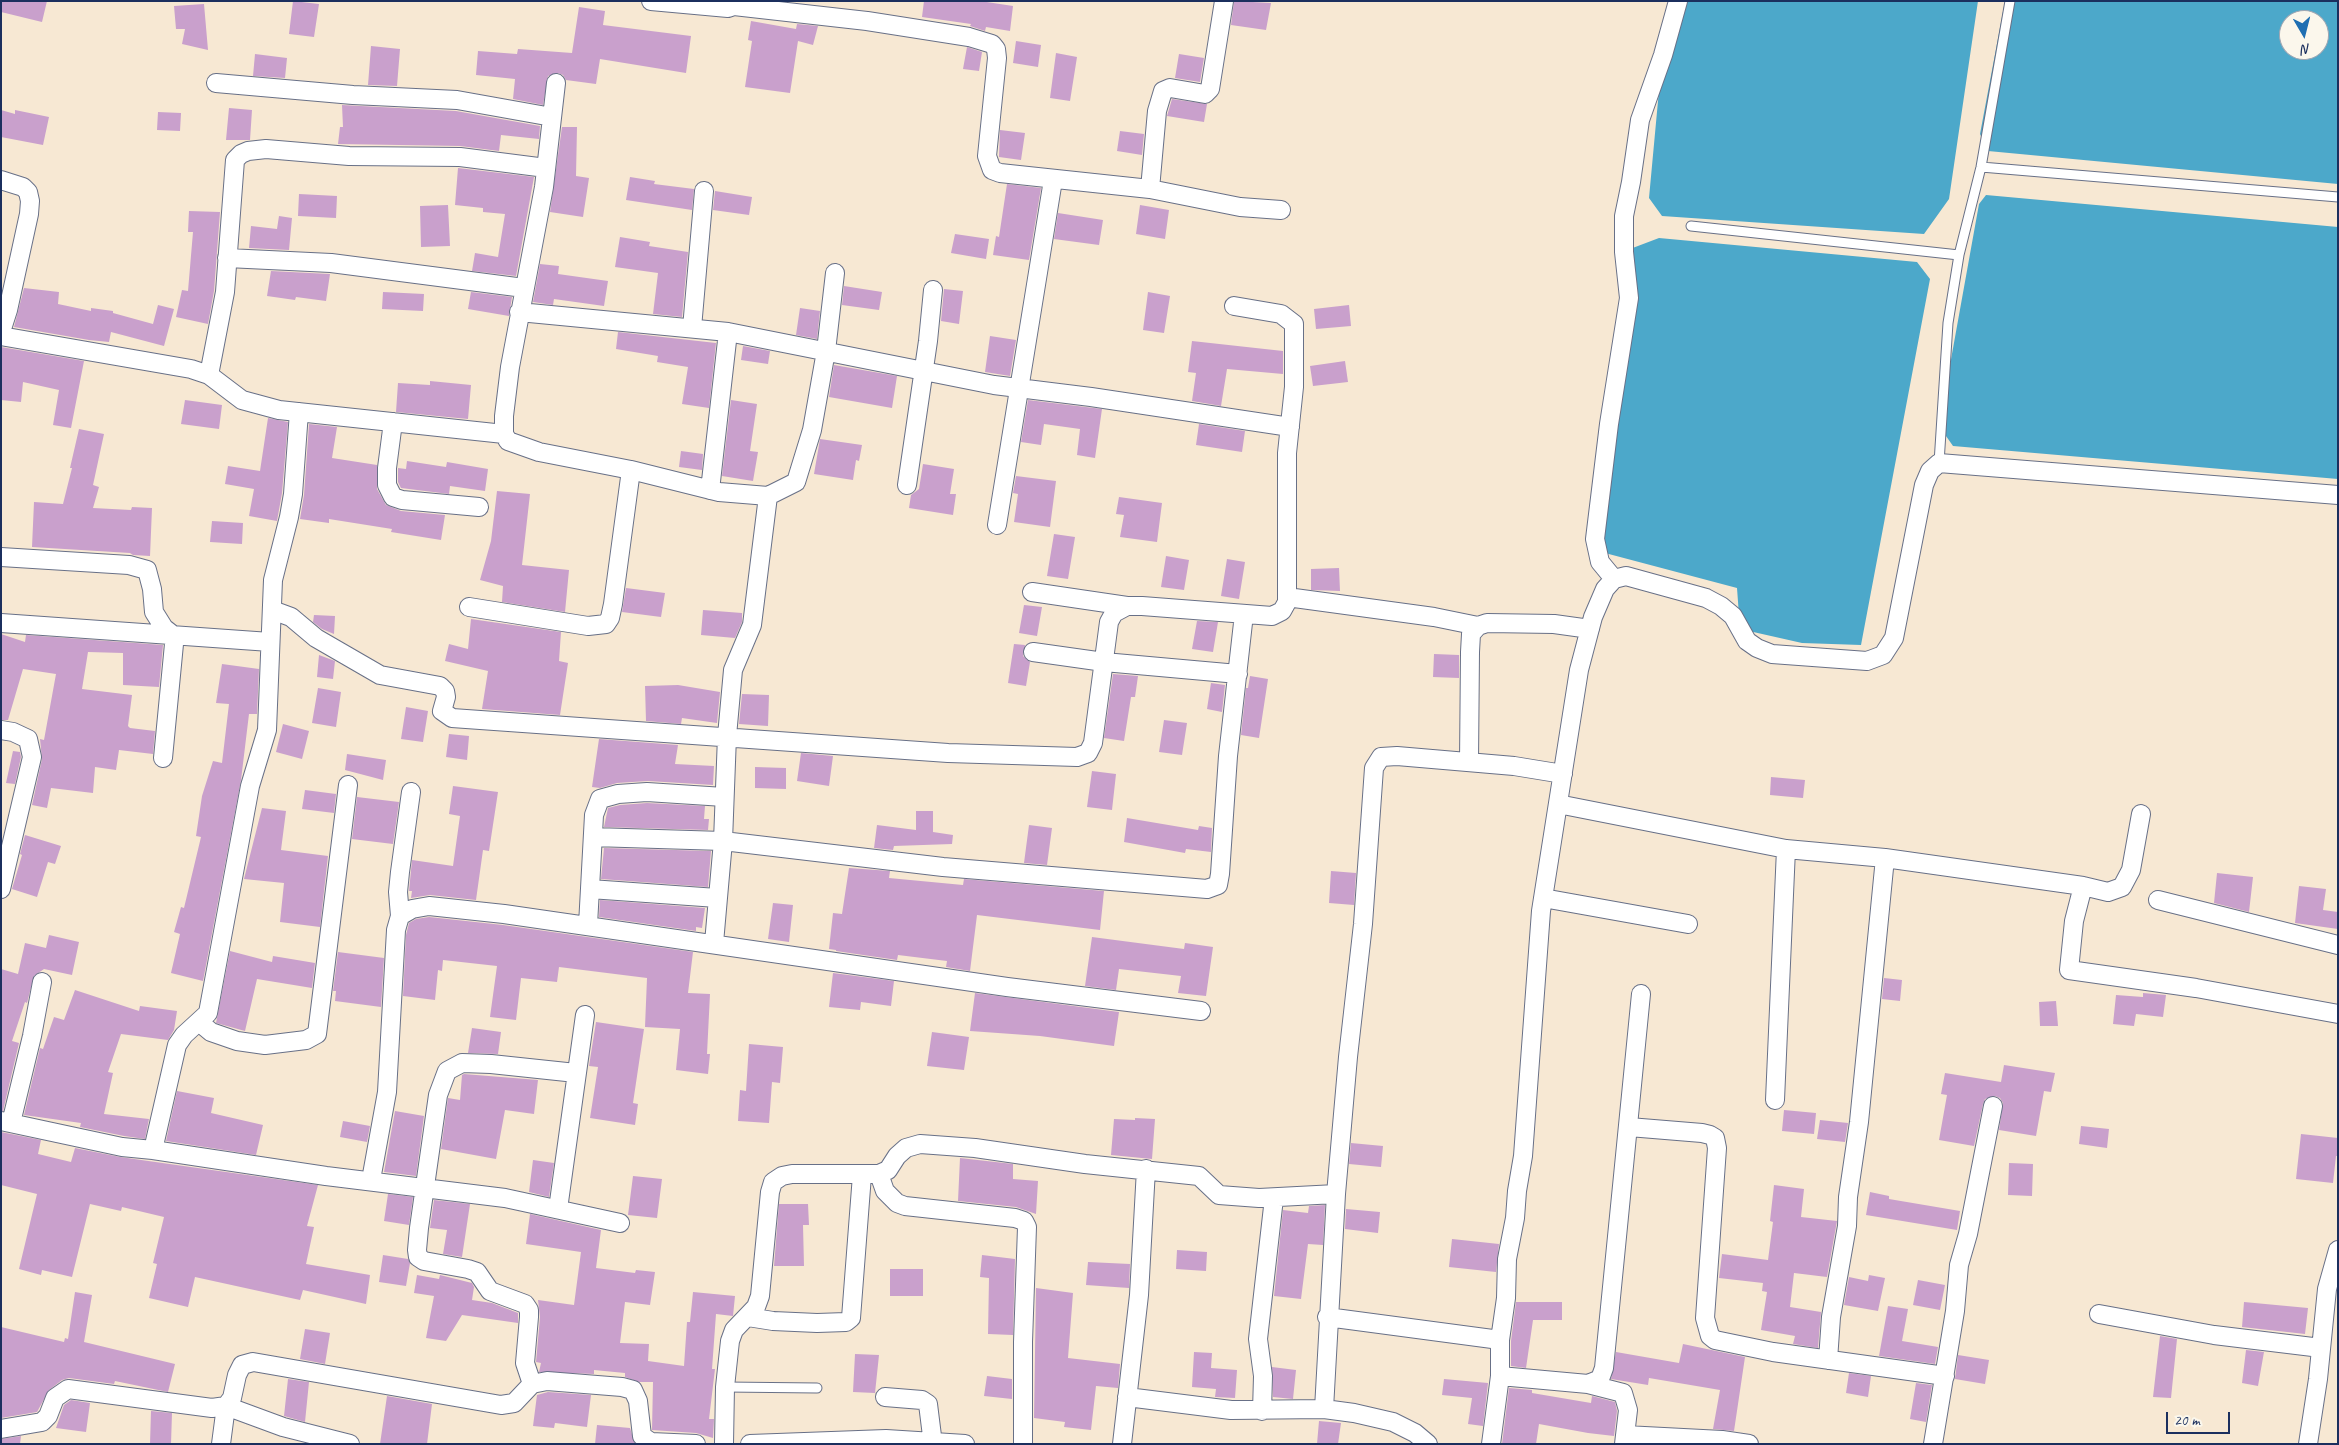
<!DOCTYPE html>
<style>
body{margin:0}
#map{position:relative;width:2339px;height:1445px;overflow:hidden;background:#f7e8d3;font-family:Caveat,sans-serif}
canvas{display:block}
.frame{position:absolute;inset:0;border:2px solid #1b2f5e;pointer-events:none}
.north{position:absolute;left:2279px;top:10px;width:50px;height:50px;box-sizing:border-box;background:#fbf7ec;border:1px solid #a1a7b3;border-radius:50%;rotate:172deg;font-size:14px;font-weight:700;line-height:20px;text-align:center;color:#1b2f5e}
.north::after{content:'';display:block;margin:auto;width:18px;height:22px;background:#1f6fb2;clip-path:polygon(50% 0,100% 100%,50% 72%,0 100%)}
.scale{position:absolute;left:2166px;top:1412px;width:64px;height:22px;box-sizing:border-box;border:2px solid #1b2f5e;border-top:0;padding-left:6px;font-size:15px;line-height:18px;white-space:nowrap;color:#1b2f5e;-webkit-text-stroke:4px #fbf7ec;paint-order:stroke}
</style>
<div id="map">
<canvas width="2339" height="1445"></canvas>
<div class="frame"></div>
<div class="north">N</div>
<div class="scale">20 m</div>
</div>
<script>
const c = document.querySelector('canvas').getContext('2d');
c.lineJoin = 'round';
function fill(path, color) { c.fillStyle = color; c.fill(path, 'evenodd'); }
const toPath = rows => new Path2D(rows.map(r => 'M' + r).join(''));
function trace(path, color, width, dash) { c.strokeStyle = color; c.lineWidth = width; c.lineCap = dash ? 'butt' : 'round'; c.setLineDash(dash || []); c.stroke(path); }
fill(toPath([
 [1672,1,1978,1,1949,199,1924,234,1662,216,1649,198,1662,58],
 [2005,1,2338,1,2338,184,1988,151,1980,134],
 [2289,20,2319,20,2319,50,2289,50],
 [1986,195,2338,227,2338,479,1953,446,1939,426,1979,204],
 [1659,238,1917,262,1930,279,1861,645,1802,643,1740,629,1737,588,1605,553,1596,519,1598,436,1630,249]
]), '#4ca8ca');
fill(toPath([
 [1,1,47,1,42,22,1,12],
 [293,1,319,4,314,37,289,34],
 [924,1,980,1,1013,6,1010,31,986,27,985,31,970,26,971,24,922,17],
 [1234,1,1271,3,1266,30,1231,25],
 [204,4,208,50,182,44,185,29,176,29,174,6],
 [579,7,605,11,603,25,691,36,686,73,600,59,596,84,566,80,563,75,558,73,548,76,543,105,513,99,515,79,476,75,478,51,517,54,518,49,572,53],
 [751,21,796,29,797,24,818,26,813,45,798,41,790,93,745,87,752,41,748,40],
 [1016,41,1041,45,1038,67,1013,63],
 [371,46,400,49,397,86,368,85],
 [967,47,982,52,979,71,963,69],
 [1056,53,1077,57,1070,101,1050,98],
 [255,54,287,58,285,78,253,76],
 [1179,54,1204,58,1200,82,1175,78],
 [1172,99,1207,104,1204,122,1167,116],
 [342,105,456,111,540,126,539,139,501,135,499,151,460,146,338,144,340,127,343,127],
 [229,108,252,110,250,140,226,140],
 [1,110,15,114,15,110,49,117,43,145,1,137],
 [158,112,181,113,180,131,157,130],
 [562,127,577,127,576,176,589,178,583,217,550,212],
 [1000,130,1025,133,1021,160,999,157],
 [1120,131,1144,134,1142,155,1117,151],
 [458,168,534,177,516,276,472,271,475,253,498,257,505,214,483,212,483,208,455,205],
 [630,177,655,181,654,184,694,189,692,210,626,200],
 [1007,184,1041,188,1029,260,993,255,996,236,999,237],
 [715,191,752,197,749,215,713,210],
 [299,194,337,196,336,218,298,216],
 [448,205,450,246,421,247,420,206],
 [1140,205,1169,210,1165,239,1136,234],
 [189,211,220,212,214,291,208,324,176,317,182,290,188,291,193,232,188,232],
 [1058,213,1103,220,1099,245,1054,239],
 [279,216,292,218,289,250,249,248,251,226,277,229],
 [955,234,989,239,986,259,951,253],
 [620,237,650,242,649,246,688,252,682,317,653,314,658,273,615,267],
 [540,264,559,266,558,274,608,281,604,306,554,299,553,305,533,302],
 [271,271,330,274,326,301,296,297,295,300,267,296],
 [844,286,882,292,879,310,842,305],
 [24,288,59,292,58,304,91,311,91,308,113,311,113,313,153,324,158,305,174,309,164,346,111,332,109,342,89,340,14,327],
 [944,289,963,291,959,324,941,321],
 [383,292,424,294,423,311,382,309],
 [471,292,512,297,509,316,468,309],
 [1148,292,1170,296,1164,333,1143,330],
 [1349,305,1351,326,1316,329,1314,309],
 [800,308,820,311,817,339,796,335],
 [618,332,716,343,709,408,682,404,688,367,657,362,658,356,616,349],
 [990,336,1016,340,1010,376,985,372],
 [1192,341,1283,351,1283,374,1227,369,1221,406,1192,401,1196,373,1188,372],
 [743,346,770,351,768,364,741,360],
 [1,347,84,361,71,428,53,425,59,390,23,382,21,402,1,400],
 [1345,361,1348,382,1313,386,1310,366],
 [834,365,897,376,892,408,829,397],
 [430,381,471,385,468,419,396,412,398,383,430,385],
 [185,400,222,405,219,429,181,424],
 [731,400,757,404,750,451,758,452,753,481,722,476],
 [1028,400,1102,409,1095,458,1077,455,1080,429,1044,424,1041,445,1021,442],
 [268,418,288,422,282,493,277,521,249,516,254,489,225,484,228,466,260,471],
 [309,424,337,427,332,458,377,465,377,489,386,505,401,511,445,515,441,540,391,532,392,529,329,519,329,523,300,519,304,495],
 [1199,424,1245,431,1242,452,1196,445],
 [79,429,104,434,93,485,99,487,93,508,131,510,132,507,152,508,150,556,133,555,130,553,32,547,34,502,63,504,72,468,70,468],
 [820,439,862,445,859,461,856,460,853,480,814,474],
 [681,451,703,454,702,470,679,467],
 [407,461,446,467,447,462,488,469,485,491,450,486,449,494,401,488,398,482,398,468,406,469],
 [923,464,954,469,950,494,956,494,953,515,909,508,911,495,919,489],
 [1016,476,1056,481,1050,527,1014,522,1018,494,1013,493],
 [497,491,530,494,522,565,569,570,565,612,502,602,503,586,480,580,491,541],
 [1119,497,1162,503,1157,542,1120,537,1124,515,1116,514],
 [212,521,243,523,242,544,210,542],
 [1054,534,1075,537,1068,579,1047,576],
 [1166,556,1189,560,1184,590,1161,587],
 [1227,559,1245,562,1239,599,1221,596],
 [1339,568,1340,591,1311,590,1311,569],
 [626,588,665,593,661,617,622,612],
 [1024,605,1042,607,1037,636,1019,633],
 [703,610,742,613,742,622,735,638,701,635],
 [314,615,335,616,334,634,322,629,313,622],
 [471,619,561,632,559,661,568,663,560,715,482,709,488,671,445,661,449,644,468,649],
 [1197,621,1218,622,1213,652,1192,649],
 [1,634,25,642,26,635,163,645,159,687,123,685,123,653,88,652,82,689,132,695,128,726,130,728,155,731,153,754,119,750,116,770,95,767,93,793,51,788,47,808,32,805,42,759,40,739,44,740,56,674,23,669,8,720,1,720],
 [1014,644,1025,645,1023,656,1030,662,1026,686,1008,683],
 [1434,654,1459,655,1459,678,1433,677],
 [319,655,335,661,333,679,317,677],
 [222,664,259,669,257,714,249,714,241,780,203,981,171,973,180,934,174,932,181,907,184,908,201,837,196,836,202,796,213,761,222,763,229,704,216,703],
 [1113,674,1138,676,1135,697,1131,697,1124,741,1104,738],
 [1250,676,1268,679,1259,738,1241,735,1246,688,1248,688],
 [1211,683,1225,685,1222,712,1207,709],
 [678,685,720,692,717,723,682,718,681,724,646,721,645,686],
 [318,688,341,692,336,727,312,723],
 [742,694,769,695,768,726,739,724],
 [406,707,428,711,423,742,401,739],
 [1164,720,1187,723,1182,755,1159,752],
 [283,724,309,731,302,759,276,752],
 [449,734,469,736,467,760,446,757],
 [599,739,678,745,675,764,714,766,713,785,648,781,617,783,600,788,592,787],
 [13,751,20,752,21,757,15,784,6,783],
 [801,753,833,756,829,786,797,781],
 [347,754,386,760,383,780,345,770],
 [755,767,786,768,786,789,755,788],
 [1092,771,1116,774,1112,810,1087,807],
 [1771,777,1805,780,1803,798,1770,795],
 [453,786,498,792,489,851,483,850,476,900,430,895,411,898,412,891,409,891,412,860,453,866,460,816,449,814],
 [305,790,336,794,334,813,302,809],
 [357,797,399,802,393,844,352,839],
 [647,803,705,806,704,819,709,819,708,830,604,827,608,808,620,805],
 [262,808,286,811,281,850,328,856,320,927,280,922,284,883,244,879],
 [916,811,933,811,933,832,953,835,952,844,894,846,893,850,874,848,877,825,916,830],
 [1127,818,1198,830,1199,826,1212,828,1211,852,1186,849,1185,853,1124,842],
 [1029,825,1052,828,1047,865,1024,863],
 [25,835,61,846,55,864,48,862,37,897,12,889,22,855,20,854],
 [604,848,711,851,708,887,601,879],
 [849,868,890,871,889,878,963,885,964,879,1104,891,1100,930,977,915,970,971,946,967,947,961,898,955,897,960,836,951,836,950,829,949,833,913,842,914],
 [1331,871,1356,873,1354,905,1329,903],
 [2217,873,2253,877,2249,912,2214,903],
 [2299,886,2326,889,2323,910,2338,912,2338,929,2295,923],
 [600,900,705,908,702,928,696,927,696,931,599,917],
 [773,903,793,905,789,942,768,939],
 [429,917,503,925,693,952,688,993,710,994,707,1054,710,1054,708,1074,676,1070,680,1029,645,1027,647,978,559,967,557,982,521,978,516,1020,490,1017,497,966,443,960,442,971,438,970,435,1000,403,996,406,935,409,923,416,919],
 [49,935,79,942,72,975,44,969,34,976,27,1003,25,1002,12,1041,19,1043,3,1111,1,1111,1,969,18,974,25,943,46,948],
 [1092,937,1184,949,1185,943,1213,947,1206,996,1178,993,1181,976,1119,969,1116,990,1085,986],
 [230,951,272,962,273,956,315,963,312,988,257,979,245,1031,216,1023],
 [338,952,384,958,381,1007,335,1001,336,991,333,991],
 [833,973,894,981,891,1006,861,1002,860,1010,829,1007],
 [1884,978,1902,980,1900,1001,1882,999],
 [75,990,139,1011,140,1006,177,1011,174,1030,168,1040,121,1034,108,1072,113,1073,104,1114,149,1119,145,1139,124,1136,80,1127,81,1123,24,1115,40,1048,43,1049,54,1017,64,1020],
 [975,993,1119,1012,1114,1046,1040,1036,970,1031],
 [2143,993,2166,995,2163,1017,2136,1014,2134,1026,2113,1024,2116,995,2143,997],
 [2056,1001,2058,1026,2040,1026,2039,1002],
 [596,1022,644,1029,633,1103,638,1104,635,1125,590,1118,598,1067,589,1066],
 [472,1028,501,1032,498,1054,468,1053],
 [932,1032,969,1037,964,1070,927,1066],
 [749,1044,783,1047,780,1083,772,1082,769,1123,738,1121,740,1090,746,1091],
 [2004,1065,2055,1073,2051,1092,2044,1091,2036,1136,1999,1130,2003,1103,2000,1098,1995,1096,1985,1099,1983,1104,1974,1146,1939,1140,1947,1095,1941,1094,1945,1073,2001,1082],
 [464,1074,538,1080,534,1114,505,1110,496,1159,441,1149,448,1098,460,1100,462,1075],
 [177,1091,214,1098,211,1113,263,1125,256,1155,166,1141],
 [1784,1110,1816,1113,1814,1134,1782,1131],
 [395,1111,424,1116,416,1176,384,1172],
 [1135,1118,1155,1119,1152,1159,1111,1155,1114,1119,1135,1120],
 [1820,1120,1848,1123,1845,1142,1817,1139],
 [343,1121,370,1126,367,1142,340,1137],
 [2081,1126,2109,1129,2107,1148,2079,1144],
 [1,1132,41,1140,38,1154,71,1162,75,1148,120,1157,318,1185,307,1226,314,1227,306,1264,370,1275,366,1304,303,1290,300,1300,195,1277,188,1307,149,1298,157,1264,153,1263,164,1217,122,1207,121,1211,90,1204,72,1277,42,1270,41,1275,19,1269,37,1194,1,1185],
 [2301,1134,2338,1138,2338,1156,2336,1156,2333,1183,2296,1179],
 [1351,1143,1383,1146,1381,1167,1349,1164],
 [960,1158,1013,1164,1013,1179,1038,1181,1036,1214,1016,1207,958,1201],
 [533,1160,554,1163,549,1197,529,1192],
 [2009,1163,2033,1164,2032,1196,2008,1195],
 [633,1176,662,1179,657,1218,628,1215],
 [1774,1185,1804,1189,1801,1217,1837,1221,1827,1277,1794,1273,1790,1307,1821,1312,1818,1348,1793,1344,1795,1336,1761,1330,1767,1292,1762,1291,1763,1283,1719,1278,1722,1254,1768,1260,1773,1222,1770,1221],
 [1870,1192,1889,1196,1889,1199,1960,1211,1957,1230,1866,1215],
 [388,1194,413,1197,409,1225,384,1221],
 [434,1200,470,1204,462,1257,443,1254,447,1230,430,1228],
 [779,1204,808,1204,809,1225,803,1225,804,1266,774,1266],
 [1325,1205,1323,1245,1308,1244,1301,1299,1274,1296,1283,1210,1308,1213,1309,1206],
 [1346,1209,1380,1212,1378,1233,1345,1229],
 [530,1214,601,1230,596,1268,635,1273,636,1270,655,1272,650,1305,625,1302,620,1343,649,1344,648,1361,684,1366,687,1322,690,1322,693,1292,735,1296,733,1316,716,1314,712,1369,715,1369,709,1419,714,1419,713,1438,696,1433,652,1430,653,1382,639,1382,625,1377,625,1373,594,1370,594,1374,539,1372,541,1363,536,1362,540,1317,538,1300,574,1305,581,1252,526,1244],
 [1452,1239,1499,1244,1496,1272,1449,1267],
 [1177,1250,1207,1252,1206,1271,1176,1269],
 [383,1255,408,1259,410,1263,406,1286,379,1282],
 [982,1255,1015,1259,1013,1335,988,1334,989,1278,980,1277],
 [1088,1262,1130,1264,1129,1288,1086,1285],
 [890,1269,923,1269,923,1296,890,1296],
 [417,1275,439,1279,440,1275,472,1283,474,1287,472,1300,492,1303,518,1313,518,1323,462,1315,446,1341,426,1338,434,1296,414,1293],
 [1869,1275,1885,1278,1878,1311,1844,1305,1849,1277,1868,1281],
 [1918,1280,1945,1285,1940,1310,1913,1305],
 [1036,1288,1073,1293,1068,1358,1120,1364,1118,1388,1096,1386,1091,1430,1064,1427,1065,1422,1034,1418],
 [75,1292,92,1295,84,1342,175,1364,168,1392,115,1381,114,1384,69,1378,62,1380,49,1390,37,1412,1,1418,1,1327,64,1342,65,1338,68,1339],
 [1516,1302,1562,1302,1562,1320,1533,1320,1526,1368,1511,1366,1511,1341],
 [2244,1302,2308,1308,2305,1334,2242,1327],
 [1888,1306,1908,1309,1902,1341,1938,1347,1935,1364,1879,1356],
 [305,1329,330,1333,325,1364,300,1359],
 [2160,1336,2177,1339,2171,1398,2153,1397],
 [1683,1344,1745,1357,1734,1431,1713,1429,1720,1390,1649,1378,1648,1385,1611,1379,1616,1352,1679,1363],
 [2246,1350,2264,1352,2258,1386,2242,1383],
 [1194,1352,1212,1353,1211,1368,1237,1370,1235,1398,1215,1397,1216,1389,1192,1387],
 [855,1354,879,1355,875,1393,853,1392],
 [1958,1355,1989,1360,1985,1384,1955,1379],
 [1272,1367,1296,1370,1293,1399,1273,1397],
 [1849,1373,1871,1376,1868,1397,1846,1393],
 [987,1376,1012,1379,1012,1399,984,1396],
 [288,1379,309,1382,305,1422,284,1416],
 [1444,1379,1488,1383,1483,1426,1468,1424,1472,1398,1442,1395],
 [1916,1383,1932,1385,1926,1422,1910,1419],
 [1509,1388,1532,1390,1532,1393,1591,1403,1592,1396,1615,1402,1617,1411,1614,1436,1588,1433,1539,1424,1536,1444,1502,1444],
 [548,1392,591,1395,587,1427,555,1423,554,1428,533,1426,537,1395],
 [387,1396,432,1404,427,1444,380,1444],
 [71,1400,90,1403,86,1432,56,1428,64,1405],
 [151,1411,172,1413,171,1444,150,1444],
 [1319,1421,1341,1423,1338,1444,1317,1444],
 [597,1425,630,1428,635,1444,595,1444],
 [21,1436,20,1444,1,1444,1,1439]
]), '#c9a0cc');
const lane = toPath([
 [1981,167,2338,197],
 [1691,226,1959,255],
 [1939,463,1948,323,1959,255,1981,167,2010,1],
 [725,1387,817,1388]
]);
const street = toPath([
 [651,1,728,8,734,6,737,1],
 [734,6,867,21,969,37,992,44,996,49,997,58,987,156,992,170,1000,173,1150,189,1240,207,1281,210],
 [216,83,353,95,457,100,552,117],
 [556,83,544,187,510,367,504,416,504,434,508,441,539,452,631,470,719,492,768,496,796,482,812,430,826,351,835,273],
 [1,180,23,187,28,192,30,201,29,214,8,310,1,332],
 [1150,189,1157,111,1163,91,1170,88,1205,94,1210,89,1224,1],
 [227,258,331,263,524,288],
 [519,312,728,332,994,385,1091,397,1290,427],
 [692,328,704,191],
 [1,336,191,369,209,375,242,400,279,410,504,434],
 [209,375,225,292,235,160,241,154,248,151,266,149,349,156,460,157,546,168],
 [393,422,387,468,387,485,393,497,402,500,479,507],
 [907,485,928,341,933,290],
 [710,490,728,332],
 [997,525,1053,180],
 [1,557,129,565,147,570,152,589,154,612,164,628,173,635,174,644,163,758],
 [1614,579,1600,562,1595,539,1609,424,1629,298,1624,252,1624,216,1631,182,1640,120,1663,55,1678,1],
 [1032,592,1127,606],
 [1287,597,1434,617,1478,626],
 [469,607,588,626,606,624,610,618,613,604,631,470],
 [272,610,291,617,316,638,380,675,440,686,445,691,446,697,442,711,452,718,948,753,1077,757,1088,753,1093,743,1109,622,1114,613,1127,606,1142,606,1272,616,1282,611,1287,602,1287,453,1294,387,1294,324,1281,314,1234,306],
 [1,623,270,642],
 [1033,652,1104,662,1238,674],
 [1,730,13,732,28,739,32,757,1,889],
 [1469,762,1470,652,1471,634,1478,626,1487,623,1554,624,1590,629],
 [1558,804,1786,849,1885,858,2083,886,2108,892,2122,887,2131,870,2141,814],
 [593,837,723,841,943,867,1207,889,1218,885,1220,874,1228,756,1244,614],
 [2083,886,2074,921,2069,970,2196,988,2338,1014],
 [590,889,717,898],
 [1543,898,1688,924],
 [2158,900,2338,945],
 [400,916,398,892,400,872,411,792],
 [588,925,594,815,600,799,618,794,647,792,724,797],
 [714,943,723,841,727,736,733,670,752,625,768,496],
 [199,1022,211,1032,237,1041,265,1045,306,1040,317,1034,348,785],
 [1775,1100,1786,849],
 [1,1121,122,1147,153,1150,326,1176,505,1198,620,1223],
 [11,1123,32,1036,42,982],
 [1629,1127,1702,1133,1710,1135,1715,1138,1717,1148,1705,1318,1710,1336,1715,1340,1773,1352,1945,1376],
 [153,1150,177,1045,184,1035,208,1013,250,786,267,730,273,580,289,517,293,494,299,412],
 [879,1174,885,1191,897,1203,905,1206,1015,1218,1024,1221,1027,1227,1023,1342,1023,1444],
 [371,1180,387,1092,396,930,400,916,412,909,429,906,504,914,1007,987,1201,1011],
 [558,1209,585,1015],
 [2099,1314,2214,1335,2321,1348],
 [748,1317,773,1321,817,1323,846,1322,851,1318,862,1175],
 [1327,1317,1500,1340],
 [1828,1360,1831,1317,1847,1226,1848,1197,1859,1122,1885,858],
 [1500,1376,1588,1384,1600,1379,1604,1368,1641,994],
 [532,1384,525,1363,529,1317,529,1310,525,1304,490,1291,477,1272,468,1269,424,1261,418,1257,417,1250,419,1228,438,1095,447,1071,462,1063,491,1064,576,1073],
 [1588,1384,1623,1393,1628,1410,1624,1444],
 [885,1397,922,1400,928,1404,933,1444],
 [1127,1397,1231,1410,1324,1409,1354,1413,1393,1422,1415,1433,1428,1444],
 [1324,1409,1336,1194,1348,1057,1363,924,1374,768,1381,757,1397,756,1514,766,1563,774],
 [1262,1411,1263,1376,1258,1339,1274,1198],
 [1,1429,42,1422,48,1416,55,1398,68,1389,212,1408,226,1406,232,1398,237,1375,242,1365,253,1362,501,1405,514,1403,532,1384,547,1381,622,1387,633,1390,638,1401,642,1436,651,1442,696,1444],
 [1625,1435,1722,1440,1749,1444],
 [221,1444,226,1406,283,1427,350,1444],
 [724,1444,725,1387,730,1341,734,1330,756,1307,760,1296,770,1192,773,1182,782,1176,792,1174,879,1174,888,1170,897,1156,906,1148,920,1144,975,1148,1085,1164,1199,1176,1219,1195,1259,1198,1336,1194],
 [750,1444,886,1439,965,1444],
 [1122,1444,1139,1295,1146,1169],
 [1491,1444,1500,1376,1500,1340,1506,1298,1507,1259,1515,1218,1517,1191,1523,1156,1541,911,1579,670,1593,617,1605,589,1614,579,1626,576,1706,598,1721,606,1733,616,1747,641,1757,648,1772,654,1867,661,1883,655,1894,638,1924,485,1930,471,1939,463,2338,495],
 [1933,1444,1955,1311,1959,1265,1968,1234,1993,1106],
 [2308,1444,2318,1379,2327,1289,2338,1250]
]);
trace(lane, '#687087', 11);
trace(street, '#687087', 20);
trace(lane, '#fff', 9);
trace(street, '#fff', 18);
</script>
